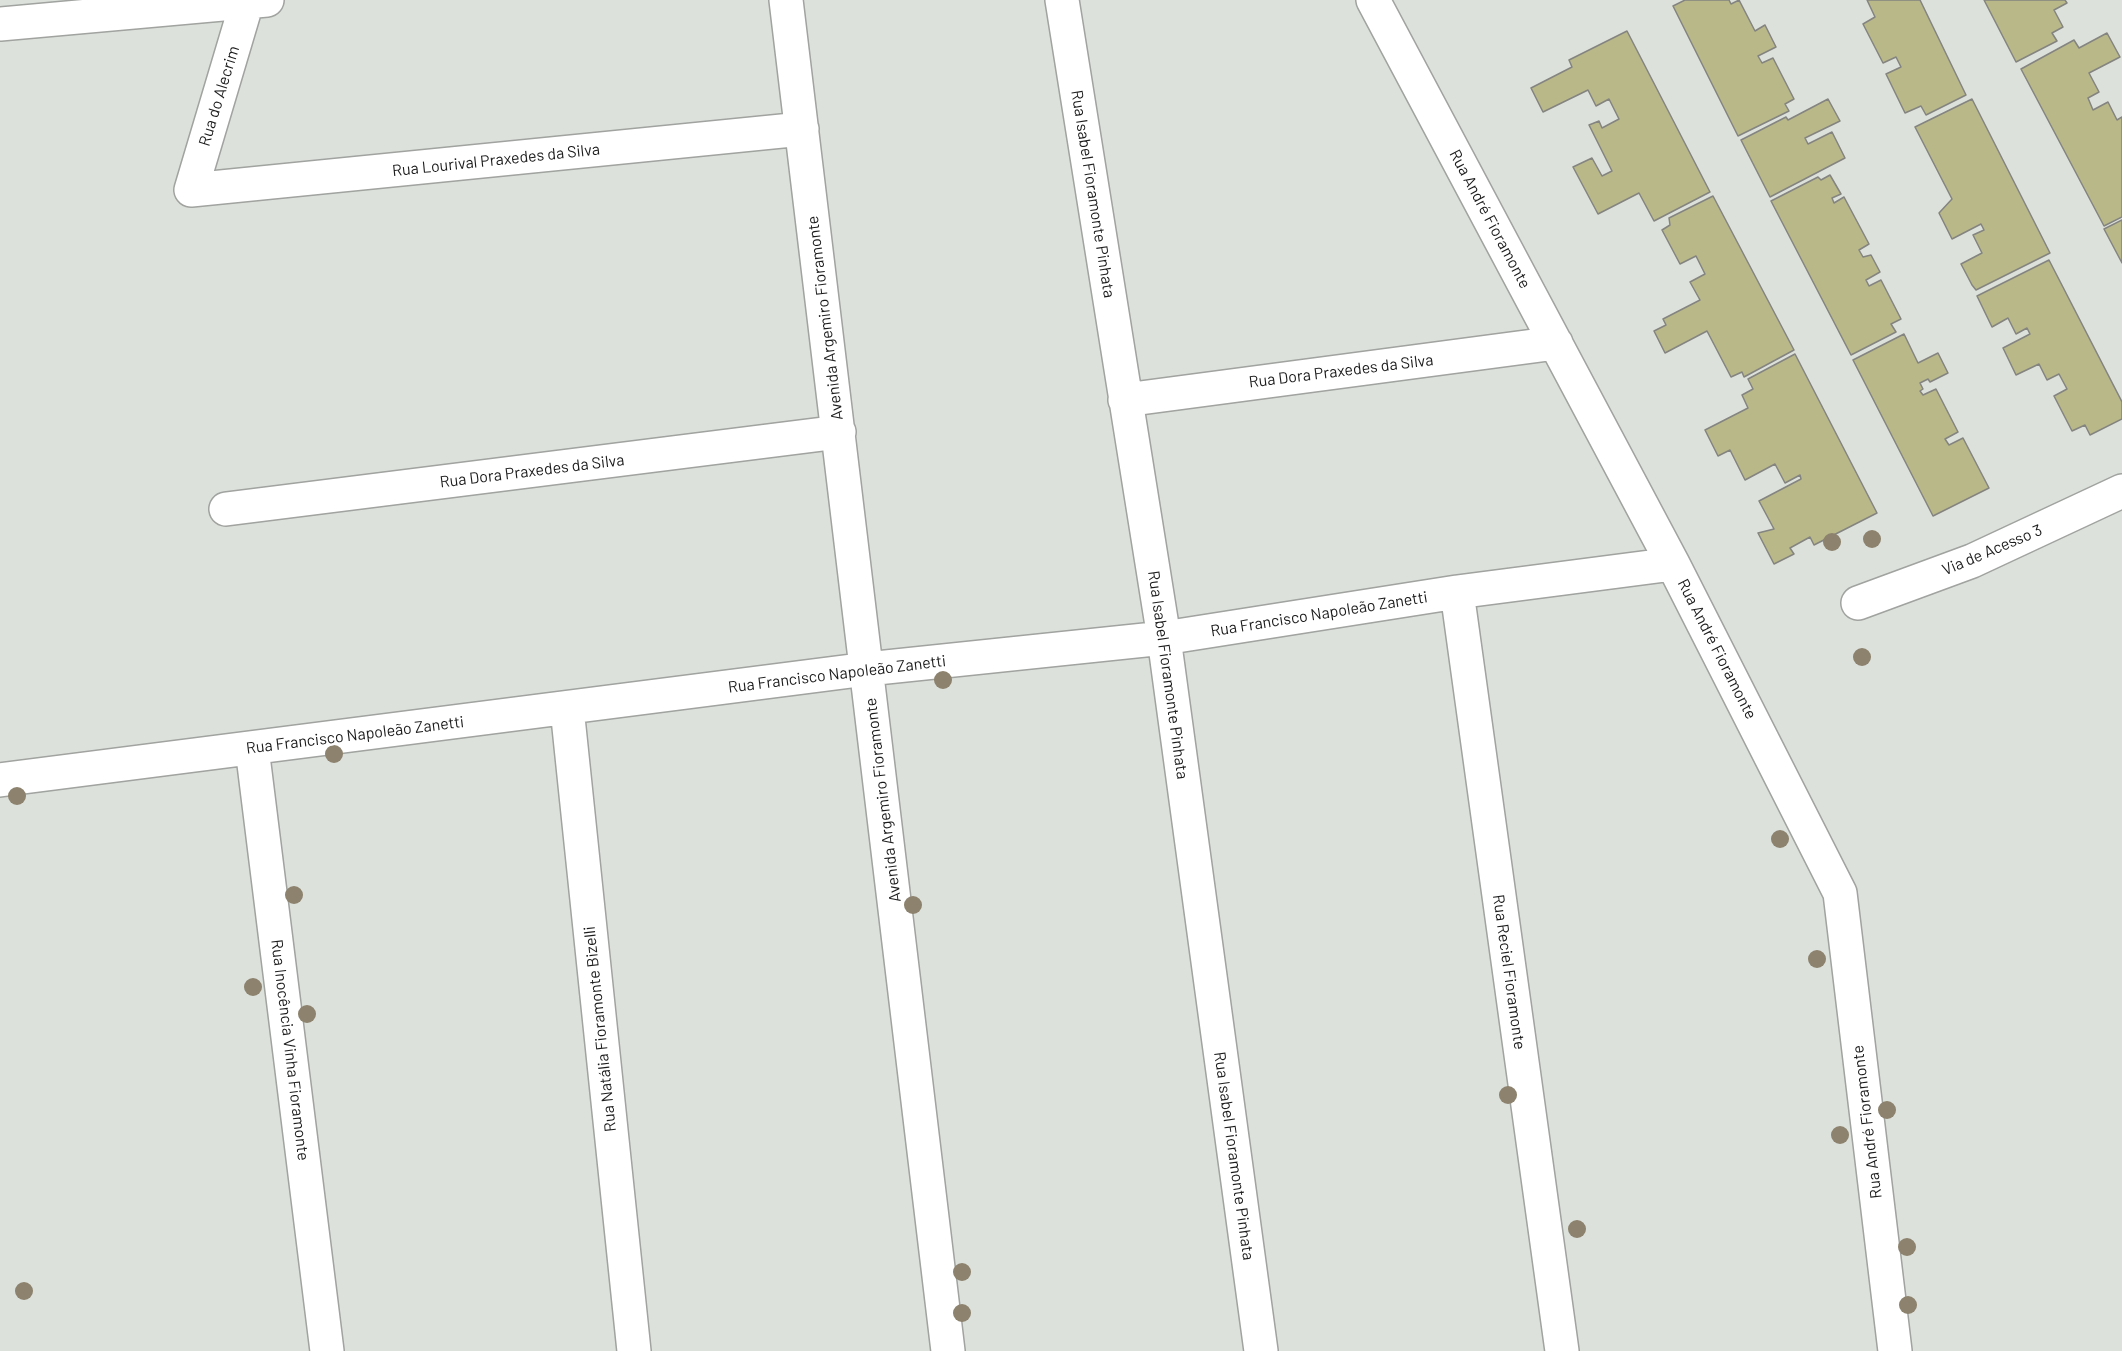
<!DOCTYPE html>
<meta charset="utf-8">
<style>
body{margin:0}
canvas{display:block;background:#dde1dc}
</style>
<canvas width="2122" height="1351"></canvas>
<script>
const c = document.querySelector('canvas').getContext('2d');
c.lineJoin = 'round';
function fill(path, color) { c.fillStyle = color; c.fill(path, 'evenodd'); }
const toPath = rows => new Path2D(rows.map(r => 'M' + r).join(''));
function trace(path, color, width, dash) { c.strokeStyle = color; c.lineWidth = width; c.lineCap = dash ? 'butt' : 'round'; c.setLineDash(dash || []); c.stroke(path); }
function drawText(font, color, halo, rows, align = 'center') {
  c.font = font + ' Barlow,sans-serif'; c.lineWidth = 4.5; c.setLineDash([]); c.textBaseline = 'middle'; c.strokeStyle = halo; c.fillStyle = color; for (const [text, x, y, turn = 0] of rows) {
    c.save(); c.translate(x, y); c.rotate((+turn || 0) * Math.PI / 180); c.textAlign = isNaN(turn) ? turn : align; if (halo) c.strokeText(text, 0, 0); c.fillText(text, 0, 0); c.restore();
  }
}
const building = toPath([
 [1685,0,1729,0,1731,4,1739,0,1755,31,1765,25,1776,47,1758,56,1762,63,1773,58,1794,99,1785,104,1789,111,1738,136,1673,6,1685,0],
 [1867,0,1920,0,1966,95,1926,115,1921,106,1905,113,1886,74,1901,67,1896,57,1883,63,1863,24,1875,17,1867,0],
 [1984,0,2065,0,2067,3,2054,10,2063,27,2052,33,2057,41,2016,62,1984,0],
 [1627,31,1710,192,1654,221,1639,193,1598,214,1573,167,1592,158,1602,176,1612,171,1589,125,1599,121,1602,128,1619,119,1609,99,1596,106,1588,90,1543,112,1531,88,1572,67,1569,60,1627,31],
 [2107,33,2120,57,2089,73,2099,92,2088,98,2093,110,2108,102,2117,120,2122,117,2122,217,2104,226,2021,69,2074,40,2079,48,2107,33],
 [1828,99,1840,121,1805,138,1808,144,1832,132,1845,158,1770,197,1741,140,1786,117,1788,120,1828,99],
 [1972,99,2050,253,1976,290,1972,285,1961,264,1982,253,1973,235,1984,230,1981,224,1952,239,1939,213,1952,199,1915,127,1972,99],
 [1830,175,1841,194,1832,198,1834,203,1844,197,1869,244,1859,250,1863,257,1871,255,1880,272,1866,280,1869,286,1881,280,1901,319,1891,324,1896,332,1851,355,1771,201,1818,177,1821,180,1830,175],
 [1713,196,1794,350,1744,377,1742,372,1731,377,1707,331,1665,353,1654,331,1666,325,1663,319,1700,300,1690,282,1705,274,1696,256,1680,264,1662,230,1670,225,1669,218,1713,196],
 [2122,220,2122,263,2104,229,2122,220],
 [2049,260,2122,402,2122,419,2090,435,2085,425,2072,431,2054,396,2067,389,2059,374,2047,380,2039,364,2016,375,2003,348,2030,334,2027,328,2016,334,2008,318,1992,327,1977,296,2049,260],
 [1904,334,1918,363,1938,353,1948,373,1930,382,1928,379,1920,383,1923,389,1920,391,1923,395,1936,389,1958,432,1945,439,1949,445,1963,438,1989,488,1933,516,1853,360,1904,334],
 [1795,354,1877,513,1814,545,1810,537,1790,548,1794,554,1774,564,1758,533,1774,529,1759,501,1801,479,1800,475,1785,483,1775,464,1745,480,1730,450,1718,456,1705,430,1748,408,1742,395,1753,389,1748,379,1795,354]
]);
fill(building, '#b9b889');
trace(building, '#848480', 1.5);
const street = toPath([
 [786,0,948,1351],
 [1062,0,1164,638,1261,1351],
 [1373,0,1673,564,1840,893,1895,1351],
 [247,2,191,190,802,129],
 [0,24,267,0],
 [1125,400,1556,343],
 [226,509,839,432],
 [1457,592,1562,1351],
 [1858,603,1972,561,2122,491],
 [567,708,634,1351],
 [252,748,327,1351],
 [0,780,867,669,1164,638,1457,592,1673,564]
]);
trace(street, '#a0a39f', 36);
trace(street, '#fff', 33);
c.fillStyle = '#8c826d';
for (const [x, y] of [
 [1872,539],
 [1832,542],
 [1862,657],
 [943,680],
 [334,754],
 [17,796],
 [1780,839],
 [294,895],
 [913,905],
 [1817,959],
 [253,987],
 [307,1014],
 [1508,1095],
 [1887,1110],
 [1840,1135],
 [1577,1229],
 [1907,1247],
 [962,1272],
 [24,1291],
 [1908,1305],
 [962,1313]
]) { c.beginPath(); c.arc(x, y, 9, 0, 2 * Math.PI); c.fill(); }
drawText('16px', '#1a1b1a', '#fff', [
 ["Rua do Alecrim",219,96,-73],
 ["Rua Lourival Praxedes da Silva",496,160,-6],
 ["Rua Isabel Fioramonte Pinhata",1093,194,81],
 ["Rua André Fioramonte",1490,219,62],
 ["Avenida Argemiro Fioramonte",825,318,-97],
 ["Rua Dora Praxedes da Silva",1341,371,-7],
 ["Rua Dora Praxedes da Silva",532,471,-7],
 ["Via de Acesso 3",1992,550,-23],
 ["Rua Francisco Napoleão Zanetti",1319,614,-9],
 ["Rua André Fioramonte",1717,649,63],
 ["Rua Francisco Napoleão Zanetti",837,674,-7],
 ["Rua Isabel Fioramonte Pinhata",1168,675,82],
 ["Rua Francisco Napoleão Zanetti",355,735,-7],
 ["Avenida Argemiro Fioramonte",883,800,-97],
 ["Rua Reciel Fioramonte",1509,972,82],
 ["Rua Natália Fioramonte Bizelli",600,1029,-96],
 ["Rua Inocência Vinha Fioramonte",290,1050,83],
 ["Rua André Fioramonte",1867,1122,-97],
 ["Rua Isabel Fioramonte Pinhata",1234,1156,82]
]);
</script>
